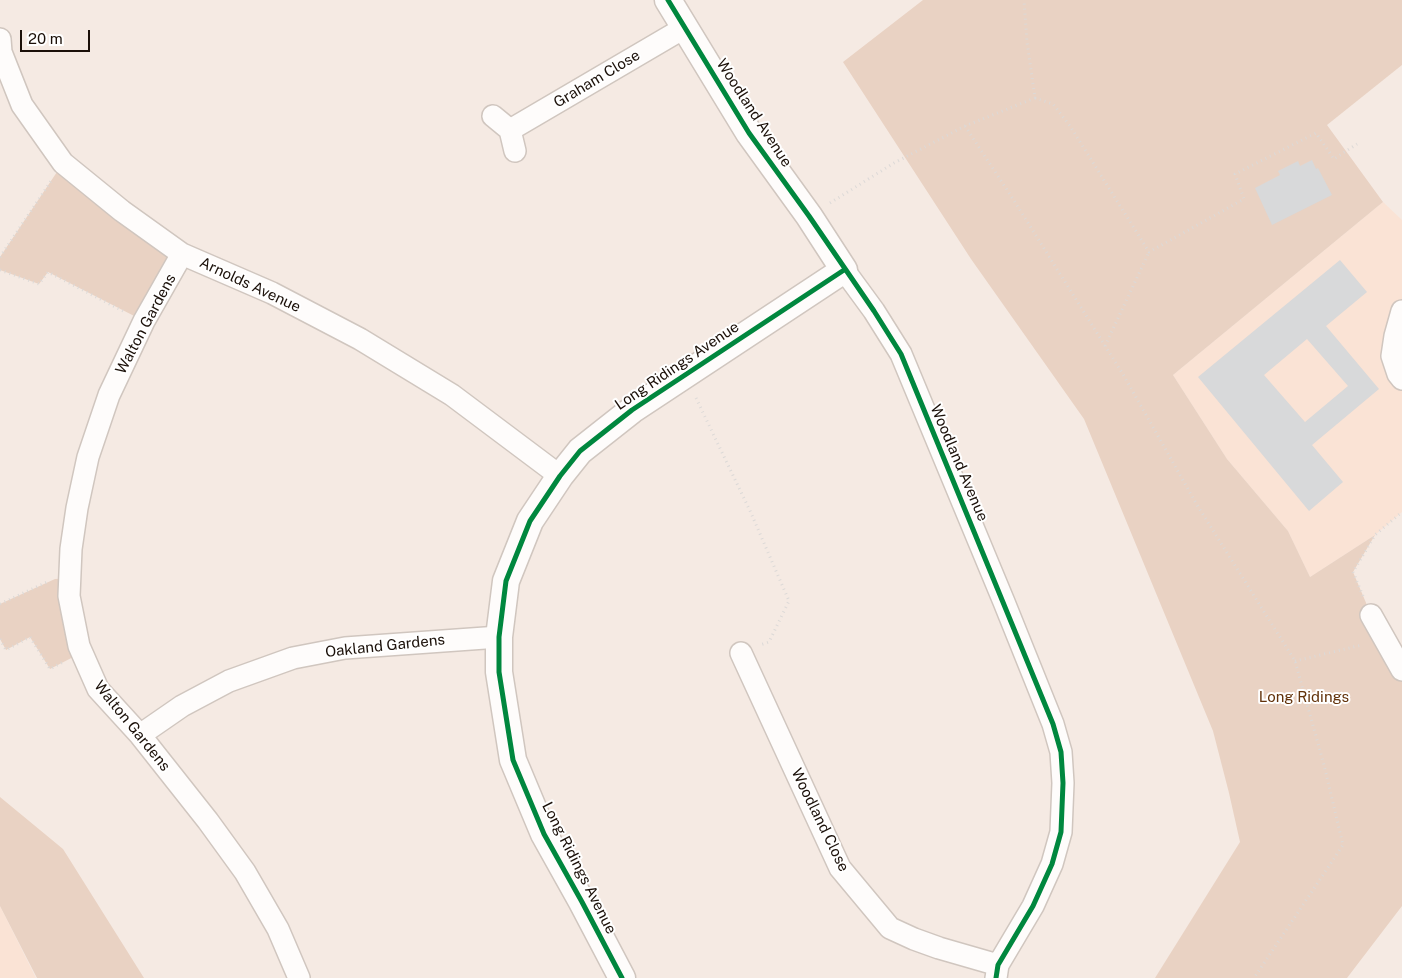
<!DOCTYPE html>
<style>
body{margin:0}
#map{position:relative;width:1402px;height:978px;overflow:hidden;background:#f5eae3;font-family:"Public Sans",sans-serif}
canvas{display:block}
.scale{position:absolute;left:20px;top:30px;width:70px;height:22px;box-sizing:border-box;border:2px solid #1b1009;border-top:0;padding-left:6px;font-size:15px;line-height:18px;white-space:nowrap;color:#1b1009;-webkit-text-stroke:4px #fff;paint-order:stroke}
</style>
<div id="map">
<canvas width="1402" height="978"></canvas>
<div class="scale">20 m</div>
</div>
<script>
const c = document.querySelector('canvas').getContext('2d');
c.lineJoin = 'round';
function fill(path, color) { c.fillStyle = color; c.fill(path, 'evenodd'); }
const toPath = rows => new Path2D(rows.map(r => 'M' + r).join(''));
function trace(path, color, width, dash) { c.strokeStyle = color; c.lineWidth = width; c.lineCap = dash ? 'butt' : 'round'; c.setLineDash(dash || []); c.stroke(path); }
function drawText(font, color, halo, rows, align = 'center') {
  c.font = font + ' "Public Sans",sans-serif'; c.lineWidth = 4; c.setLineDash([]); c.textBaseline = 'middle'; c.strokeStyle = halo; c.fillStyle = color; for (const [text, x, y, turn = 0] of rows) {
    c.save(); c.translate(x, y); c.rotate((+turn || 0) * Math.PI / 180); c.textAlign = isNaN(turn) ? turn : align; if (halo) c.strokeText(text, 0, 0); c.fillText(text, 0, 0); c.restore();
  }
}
fill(toPath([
 [1383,202,1402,220,1402,512,1375,535,1310,577,1288,531,1227,459,1173,375],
 [0,906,36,978,37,978,0,978]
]), '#fae3d5');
fill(toPath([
 [923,0,1402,0,1402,65,1327,125,1383,202,1173,375,1227,459,1288,531,1310,577,1375,535,1353,572,1372,617,1402,670,1402,906,1347,978,1155,978,1240,842,1229,793,1213,731,1084,419,971,259,843,62],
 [63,163,182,254,144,321,48,272,39,284,0,270,0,257],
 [70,578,81,653,50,669,30,637,6,650,0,639,0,604,55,579],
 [0,797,63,849,144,978,37,978,0,906]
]), '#e9d2c3');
fill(toPath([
 [1312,160,1316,169,1318,168,1332,195,1272,225,1255,188,1280,175,1278,171,1298,161,1300,166],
 [1340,260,1367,292,1326,326,1379,389,1312,445,1343,482,1309,511,1198,377],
 [1307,339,1348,386,1305,422,1264,375]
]), '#d8d9da');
const minor = toPath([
 [0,39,1,52,22,105,63,163,122,211,182,254,272,293,360,339,452,395,560,476],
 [493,116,510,130,515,151],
 [510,130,684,28],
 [182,254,144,321,109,395,88,457,77,508,71,549,69,596,79,646,98,689,140,735,208,821,245,872,278,929,299,978],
 [844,270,874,311,901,354,1004,602,1053,724,1061,752,1063,783,1061,832,1052,864,1033,906,998,965,996,978],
 [1402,311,1395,336,1392,356,1398,374,1402,379],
 [1371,615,1402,670],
 [741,653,840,868,890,928,914,939,939,948,998,965],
 [140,735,182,706,229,681,293,658,345,648,499,637]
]);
const tertiary = toPath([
 [622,978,582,902,544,834,513,760,499,672,499,637,506,581,530,521,560,476,580,451,632,410,844,270,809,216,749,133,668,0]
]);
trace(minor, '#d0c6bf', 24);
trace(tertiary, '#d0c6bf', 29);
trace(toPath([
 [1035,98,1053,104,1070,126,1149,252,1244,199,1235,174,1316,133,1334,159,1357,144],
 [965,126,1013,199,1124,376,1197,505,1295,661,1324,765,1343,845,1254,978],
 [830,203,894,163,965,126,1035,98,1027,42,1024,0],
 [0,257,51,181],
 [0,270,39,284,48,272,125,312],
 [1105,346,1149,252],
 [696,398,751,513,789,601,769,642,760,645],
 [1363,596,1353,572,1375,535,1402,512],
 [0,604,47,582],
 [0,639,6,650,30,637,50,669,63,662],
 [1295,661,1362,645]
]), '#dcd9d7', 3, [1, 4]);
trace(minor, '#fefcfb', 21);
trace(tertiary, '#fefcfb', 26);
trace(toPath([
 [668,0,749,133,809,216,874,311,901,354,1053,724,1061,752,1063,783,1061,832,1052,864,1033,906,998,965,996,978],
 [622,978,582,902,544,834,513,760,499,672,499,637,506,581,530,521,560,476,580,451,632,410,844,270]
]), '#00873e', 5);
drawText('15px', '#1b1009', '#fff', [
 ["Graham Close",597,79,-31],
 ["Woodland Avenue",754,113,57],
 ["Arnolds Avenue",250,285,25],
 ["Walton Gardens",146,324,-62],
 ["Long Ridings Avenue",677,366,-34],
 ["Woodland Avenue",959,463,67],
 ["Oakland Gardens",385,646,-6],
 ["Walton Gardens",132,726,51],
 ["Woodland Close",820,820,64],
 ["Long Ridings Avenue",579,868,63]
]);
drawText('15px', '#62320a', '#fff', [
 ["Long Ridings",1304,697]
]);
</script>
